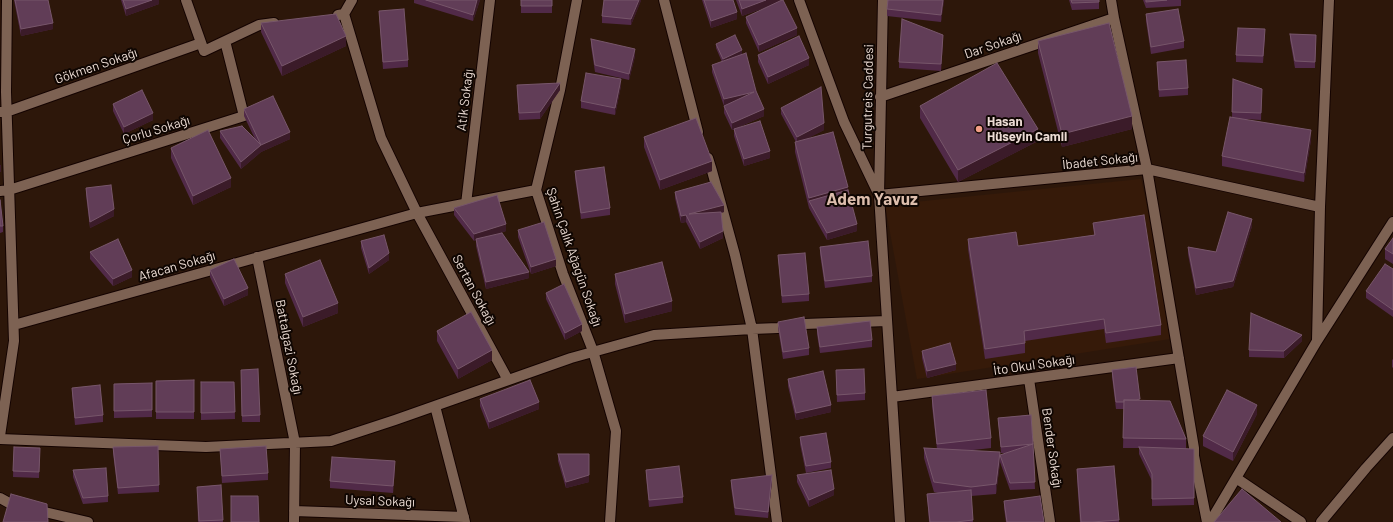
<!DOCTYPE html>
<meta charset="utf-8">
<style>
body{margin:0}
canvas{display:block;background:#2d170a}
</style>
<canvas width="1393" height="522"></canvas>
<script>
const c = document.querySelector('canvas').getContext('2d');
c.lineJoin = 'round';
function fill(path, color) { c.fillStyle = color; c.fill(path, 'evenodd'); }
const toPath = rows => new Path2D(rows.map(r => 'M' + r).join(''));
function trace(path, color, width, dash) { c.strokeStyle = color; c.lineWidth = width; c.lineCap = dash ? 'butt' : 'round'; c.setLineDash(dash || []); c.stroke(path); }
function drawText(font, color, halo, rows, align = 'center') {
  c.font = font + ' Barlow,sans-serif'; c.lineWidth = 4; c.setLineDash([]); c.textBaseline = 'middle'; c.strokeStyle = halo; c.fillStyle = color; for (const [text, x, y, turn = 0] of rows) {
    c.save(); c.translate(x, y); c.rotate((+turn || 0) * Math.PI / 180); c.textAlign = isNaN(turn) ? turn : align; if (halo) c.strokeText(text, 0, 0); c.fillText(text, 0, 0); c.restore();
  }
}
fill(toPath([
 [1141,179,1176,338,917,379,885,205]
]), '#361a09');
const minor = toPath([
 [186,0,204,51,259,25,274,23],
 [577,0,560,90,536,190,563,274,593,351,616,431,610,522],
 [664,0,698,132],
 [799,0,844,122,879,195,900,522],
 [883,0,879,195,1147,169,1320,207],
 [1111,0,1114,18,1147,169,1194,448,1194,456,1207,522],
 [344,14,381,138,417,213,536,190],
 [338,15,344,14,352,0],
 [880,97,1114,18],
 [0,112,6,112,201,43],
 [708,158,712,171,735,255,752,329,777,522],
 [0,191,9,190,244,116,225,41],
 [466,204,490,0],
 [257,257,295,443,294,522],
 [14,325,417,213,508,380],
 [1317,340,1320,207,1329,0],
 [1029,379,1050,522],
 [892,397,1179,358],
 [435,406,465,522],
 [0,436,14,341,6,92,7,0],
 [0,439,206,447,331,441,395,420,571,358,654,335,752,329,778,328,804,324,887,321],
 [1236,478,1301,522],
 [0,498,11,504,20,506],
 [36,510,88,522],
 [294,511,464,517],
 [1210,522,1317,341,1393,222],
 [1321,522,1366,468,1393,438]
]);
trace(minor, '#140300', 12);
trace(minor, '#7d6253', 10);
fill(toPath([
 [14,0,48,0,53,29,21,36],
 [121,0,159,0,159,4,126,16],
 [414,0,480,0,473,21,414,3],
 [521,0,552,0,552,13,521,13],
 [641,0,631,25,602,23,602,16],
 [702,0,733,0,737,19,711,28],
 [736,0,780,0,797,35,759,52,746,23,746,17,772,5,742,16],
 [944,0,941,22,887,16,887,9],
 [1069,0,1099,0,1099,9,1072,10],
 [1143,0,1181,0,1181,6,1146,8],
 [379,11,408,60,408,67,383,69],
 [1146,14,1184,41,1184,48,1151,54,1146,21],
 [261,23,346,46,282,76,261,32],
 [1290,34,1316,35,1315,68,1295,68,1290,40],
 [1265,36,1263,63,1236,62,1236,55],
 [591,39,635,56,629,80,595,72,591,46],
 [1038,41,1132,129,1062,147,1038,53],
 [943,42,941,71,899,68,899,62],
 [716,44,742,54,733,58,756,91,764,116,732,130,724,113,724,106,725,105,724,106,712,72,712,65,722,62,716,48],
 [758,55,809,65,768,84,758,62],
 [1157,62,1188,88,1188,95,1159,97],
 [1233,79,1262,89,1261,120,1245,119,1311,140,1304,182,1222,166,1222,156,1232,117],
 [621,86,615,115,581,108,581,101],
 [560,90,540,119,519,120,517,92],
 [113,104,153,120,124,134,113,111],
 [920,106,1038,141,958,182,920,118],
 [781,108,824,130,806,139,848,190,857,231,827,240,809,208,795,152,795,142,796,142,781,114],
 [244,109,290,139,261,152,241,169,220,138,220,131,255,139,244,116],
 [734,129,770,158,744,166,734,136],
 [644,137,712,171,660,190,644,147],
 [171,148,231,187,193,205,171,158],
 [575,171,610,208,610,215,581,219,575,178],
 [86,188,114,216,90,228,86,195],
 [675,192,724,212,721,213,723,238,700,249,686,222,681,223,675,198],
 [0,200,3,226,3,232,0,233],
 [454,208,506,231,493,235,529,278,486,289,476,246,476,240,474,241,454,215],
 [1093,223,1161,325,1161,335,1106,343,1104,329,1025,341,1025,353,985,359,968,249,968,239,1018,246,1094,235],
 [1252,226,1233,287,1196,295,1188,254,1188,247,1216,252],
 [518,230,556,266,531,274,518,237],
 [1393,238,1393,264,1385,259,1385,249],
 [361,241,389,260,369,274,361,248],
 [820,247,872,276,872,282,825,288,820,254],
 [90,252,132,277,113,286,90,259],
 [778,255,809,294,809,301,782,303],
 [1393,269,1393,317,1366,298,1366,291],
 [210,270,248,295,224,306,210,277],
 [285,274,338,313,303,327,285,283],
 [615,274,672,311,625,323,615,284],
 [546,293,582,331,565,340,546,299],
 [778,322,809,348,809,355,783,359,778,328],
 [817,327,872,340,872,347,820,353,817,334],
 [437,331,492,360,458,379,437,341],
 [1302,341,1284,358,1249,357,1249,350],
 [922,351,956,370,927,378,922,358],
 [1393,359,1393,368,1392,367,1392,360],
 [836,370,865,393,865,400,837,402],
 [1112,370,1140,401,1186,439,1186,449,1194,449,1194,505,1152,506,1152,481,1139,454,1139,448,1123,448,1124,409,1116,409,1112,377],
 [241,376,260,415,260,422,242,422],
 [788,379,831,412,796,420,788,386],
 [194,380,194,419,156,419,156,381],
 [201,382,234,382,235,419,201,420],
 [152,383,152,417,114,418,114,384],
 [72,388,103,415,103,422,75,425,72,394],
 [932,396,991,438,991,448,964,451,1000,455,1007,453,1001,453,998,418,1031,415,1035,489,1010,490,1000,462,996,494,971,496,973,522,929,522,927,494,938,493,934,492,924,458,924,448,937,449,932,406],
 [480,399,539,409,489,429,480,406],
 [1257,414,1233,461,1203,446,1203,436],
 [800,437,831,462,831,468,806,473,800,444],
 [14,447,40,455,39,478,13,477],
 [113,447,159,485,159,492,118,494,113,453],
 [220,449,268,473,268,480,222,483],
 [558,454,589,482,566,488,558,461],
 [1114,466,1119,522,1080,522,1077,479,1077,469],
 [395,468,393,493,330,488,330,481],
 [73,470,108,496,108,502,83,504,73,477],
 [646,470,683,497,683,503,649,507,646,476],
 [797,475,834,495,809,507,797,482],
 [731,480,772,481,768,518,735,515,731,487],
 [221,485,223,522,198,522,197,487],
 [1004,501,1044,522,1006,522,1004,508]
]), '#512a48');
fill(toPath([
 [152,0,159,0,159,4,126,16,126,9],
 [477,0,480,0,473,21,473,15],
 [639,0,641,0,641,1,631,25,631,19],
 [766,0,780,0,780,2,742,16,742,9],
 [943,0,944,0,941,22,941,15],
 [737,12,737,19,711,28,711,21],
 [53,23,53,29,21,36,21,29],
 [797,28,797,35,759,52,759,45],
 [943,35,943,42,941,71,941,64],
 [346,36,346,46,282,76,282,66],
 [635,49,635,56,629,80,629,74],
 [742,50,742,54,723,63,723,59],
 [809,58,809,65,768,84,768,77],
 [621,79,621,86,615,115,615,108],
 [560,83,560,90,540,119,540,112],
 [754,92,754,99,724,106,724,99],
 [764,109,764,116,732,130,732,123],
 [153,113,153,120,124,134,124,127],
 [1132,116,1132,129,1062,147,1062,134],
 [824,123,824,130,797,144,797,137],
 [1038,129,1038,141,958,182,958,170],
 [1311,130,1311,140,1304,182,1304,173],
 [290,132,290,139,261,152,241,169,241,162,261,145],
 [770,151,770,158,744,166,744,159],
 [712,161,712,171,660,190,660,180],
 [0,165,1,165,1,172,0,172],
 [231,178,231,187,193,205,193,196],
 [848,187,848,197,809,201,809,198],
 [724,205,724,212,689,221,689,214],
 [114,209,114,216,90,228,90,222],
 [686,215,686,222,681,223,681,216],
 [1252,219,1252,226,1233,287,1196,295,1196,288],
 [506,224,506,231,474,241,474,234],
 [857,224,857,231,827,240,827,233],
 [723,231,723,238,700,249,700,242],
 [389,253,389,260,369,274,369,268],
 [556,259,556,266,531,274,531,267],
 [132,270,132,277,113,286,113,279],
 [529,272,529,278,486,289,486,282],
 [248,288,248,295,224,306,224,299],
 [672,301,672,311,625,323,625,314],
 [338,303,338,313,303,327,303,317],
 [582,324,582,331,565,340,565,333],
 [1302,335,1302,341,1284,358,1284,351],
 [492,350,492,360,458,379,458,369],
 [956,364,956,370,927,378,927,371],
 [539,402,539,409,489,429,489,422],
 [831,405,831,412,796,420,796,413],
 [1257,405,1257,414,1233,461,1233,452],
 [1000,452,1000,462,996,494,996,484],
 [395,461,395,468,393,493,393,486],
 [589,475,589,482,566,488,566,482],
 [772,475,772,481,768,518,768,512],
 [834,489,834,495,809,507,809,500]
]), '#3b1b29');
const building = toPath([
 [15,0,48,0,53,23,21,29,15,0],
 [123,0,152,0,126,9,123,0],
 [426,0,477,0,473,15,426,0],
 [521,0,552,0,552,6,521,6,521,0],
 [604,0,639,0,631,19,602,16,604,0],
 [704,0,733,0,737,12,711,21,704,0],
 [739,0,766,0,742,9,739,0],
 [782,0,783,0,797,28,759,45,746,17,782,0],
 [888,0,943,0,941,15,887,9,888,0],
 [1071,0,1099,0,1099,2,1072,3,1071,0],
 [1146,0,1167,0,1146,2,1146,0],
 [404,9,408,60,383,62,379,11,404,9],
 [1178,9,1184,41,1151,47,1146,14,1178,9],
 [336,14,346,36,282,66,261,23,336,14],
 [902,19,943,35,941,64,899,62,902,19],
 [1109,23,1132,116,1062,134,1038,41,1109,23],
 [1238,28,1265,29,1263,56,1236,55,1238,28],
 [1290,34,1316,35,1315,62,1295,61,1290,34],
 [735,35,742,50,723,59,716,44,735,35],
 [799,36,809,58,768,77,758,55,799,36],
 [591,39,635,49,629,74,595,65,591,39],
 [746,53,756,91,764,109,732,123,724,106,754,92,724,99,712,65,746,53],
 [1186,60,1188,88,1159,90,1157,62,1186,60],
 [997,63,1038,129,958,170,920,106,997,63],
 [586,73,621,79,615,108,581,101,586,73],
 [1233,79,1262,89,1261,113,1232,112,1233,79],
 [560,83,540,112,519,113,517,85,560,83],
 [821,87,824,123,797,137,781,108,821,87],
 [142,90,153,113,124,127,113,104,142,90],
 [273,96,290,132,261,145,244,109,273,96],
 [1230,117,1311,130,1304,173,1222,156,1230,117],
 [696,118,712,161,660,180,644,137,696,118],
 [760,121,770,151,744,159,734,129,760,121],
 [242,126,261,145,241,162,220,131,242,126],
 [208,130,231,178,193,196,171,148,208,130],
 [833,132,848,187,809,198,795,142,833,132],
 [604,167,610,208,581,213,575,171,604,167],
 [711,182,724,205,689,214,721,212,723,231,700,242,686,215,681,216,675,192,711,182],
 [111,185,114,209,90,222,86,188,111,185],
 [848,190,857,224,827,233,809,201,848,190],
 [497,195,506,224,474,234,454,208,497,195],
 [0,200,3,226,0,226,0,200],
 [1228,212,1252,219,1233,281,1196,288,1188,247,1216,252,1228,212],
 [1144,215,1161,325,1106,333,1104,319,1024,331,1025,343,985,349,968,239,1016,232,1018,246,1095,235,1093,223,1144,215],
 [544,222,556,259,531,267,518,230,544,222],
 [502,233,529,272,486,282,476,239,502,233],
 [384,235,389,253,369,268,361,241,384,235],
 [1393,238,1393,254,1385,249,1393,238],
 [118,239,132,270,113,279,90,252,118,239],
 [868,241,872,276,825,281,820,247,868,241],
 [805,253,809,294,782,296,778,255,805,253],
 [234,259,248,288,224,299,210,270,234,259],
 [320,260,338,303,303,317,285,274,320,260],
 [662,262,672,301,625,314,615,274,662,262],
 [1385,264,1393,269,1393,310,1366,291,1385,264],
 [564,284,582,324,565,333,546,293,564,284],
 [471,312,492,350,458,369,437,331,471,312],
 [1251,313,1302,335,1284,351,1249,350,1251,313],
 [804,317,809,348,783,352,778,322,804,317],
 [870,321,872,340,820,347,817,327,870,321],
 [950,343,956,364,927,371,922,351,950,343],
 [1136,367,1140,399,1136,400,1124,400,1124,402,1116,402,1112,370,1136,367],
 [258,369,260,415,242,416,241,370,258,369],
 [864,369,865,393,837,395,836,370,864,369],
 [823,371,831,405,796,413,788,379,823,371],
 [194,380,194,412,156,412,156,381,194,380],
 [530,380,539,402,489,422,480,399,530,380],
 [201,382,234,382,235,412,201,413,201,382],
 [152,383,152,410,114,411,114,384,152,383],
 [100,385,103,415,75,418,72,388,100,385],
 [986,390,991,438,937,444,932,396,986,390],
 [1227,390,1257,405,1233,452,1203,436,1227,390],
 [1124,400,1170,401,1186,439,1123,438,1124,400],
 [1031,415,1033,444,1001,447,998,418,1031,415],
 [826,433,831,462,806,466,800,437,826,433],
 [1033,444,1035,482,1010,483,1000,455,1033,444],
 [158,446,159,485,118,488,113,447,158,446],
 [266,446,268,473,222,476,220,449,266,446],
 [14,447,40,448,39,472,13,471,14,447],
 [1139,447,1194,449,1194,498,1152,499,1152,474,1139,447],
 [924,448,1000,452,996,484,971,487,934,482,924,448],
 [558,454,589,454,589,475,566,482,558,454],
 [332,457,395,461,393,486,330,481,332,457],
 [679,466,683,497,649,500,646,470,679,466],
 [1114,466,1119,520,1092,522,1081,522,1077,469,1114,466],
 [106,468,108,496,83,498,73,470,106,468],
 [831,470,834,489,809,500,797,475,831,470],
 [772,475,768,512,735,508,731,480,772,475],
 [221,485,223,520,199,521,197,487,221,485],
 [1242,489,1281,522,1214,522,1242,489],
 [971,490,973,520,956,522,930,522,927,494,971,490],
 [11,494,47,504,48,522,3,522,11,494],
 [231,496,258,496,259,522,231,522,231,496],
 [1040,496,1044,522,1007,522,1004,501,1040,496]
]);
fill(building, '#613d57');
trace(building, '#77566a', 1);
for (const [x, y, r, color] of [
 [979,129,4,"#f39f86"]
]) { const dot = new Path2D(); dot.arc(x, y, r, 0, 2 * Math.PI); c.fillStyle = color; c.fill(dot); trace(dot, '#0f0602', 1.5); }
drawText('13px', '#ecdcd4', '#0f0602', [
 ["Dar Sokağı",993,45,-19],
 ["Gökmen Sokağı",96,66,-19],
 ["Turgutreis Caddesi",868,97,-89],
 ["Atik Sokağı",465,100,-83],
 ["Çorlu Sokağı",156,130,-17],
 ["İbadet Sokağı",1100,161,-6],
 ["Şahin Çalık Ağagün Sokağı",574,257,71],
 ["Afacan Sokağı",177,266,-16],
 ["Sertan Sokağı",474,290,62],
 ["Battalgazi Sokağı",289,347,79],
 ["İto Okul Sokağı",1034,365,-8],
 ["Bender Sokağı",1052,448,82],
 ["Uysal Sokağı",380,501,2]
]);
drawText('bold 13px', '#ecdcd4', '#0f0602', [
 ["Hasan",987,122],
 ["Hüseyin Camii",987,137]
], 'left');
drawText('bold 17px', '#dcbdac', '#0f0602', [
 ["Adem Yavuz",872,199]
]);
</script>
